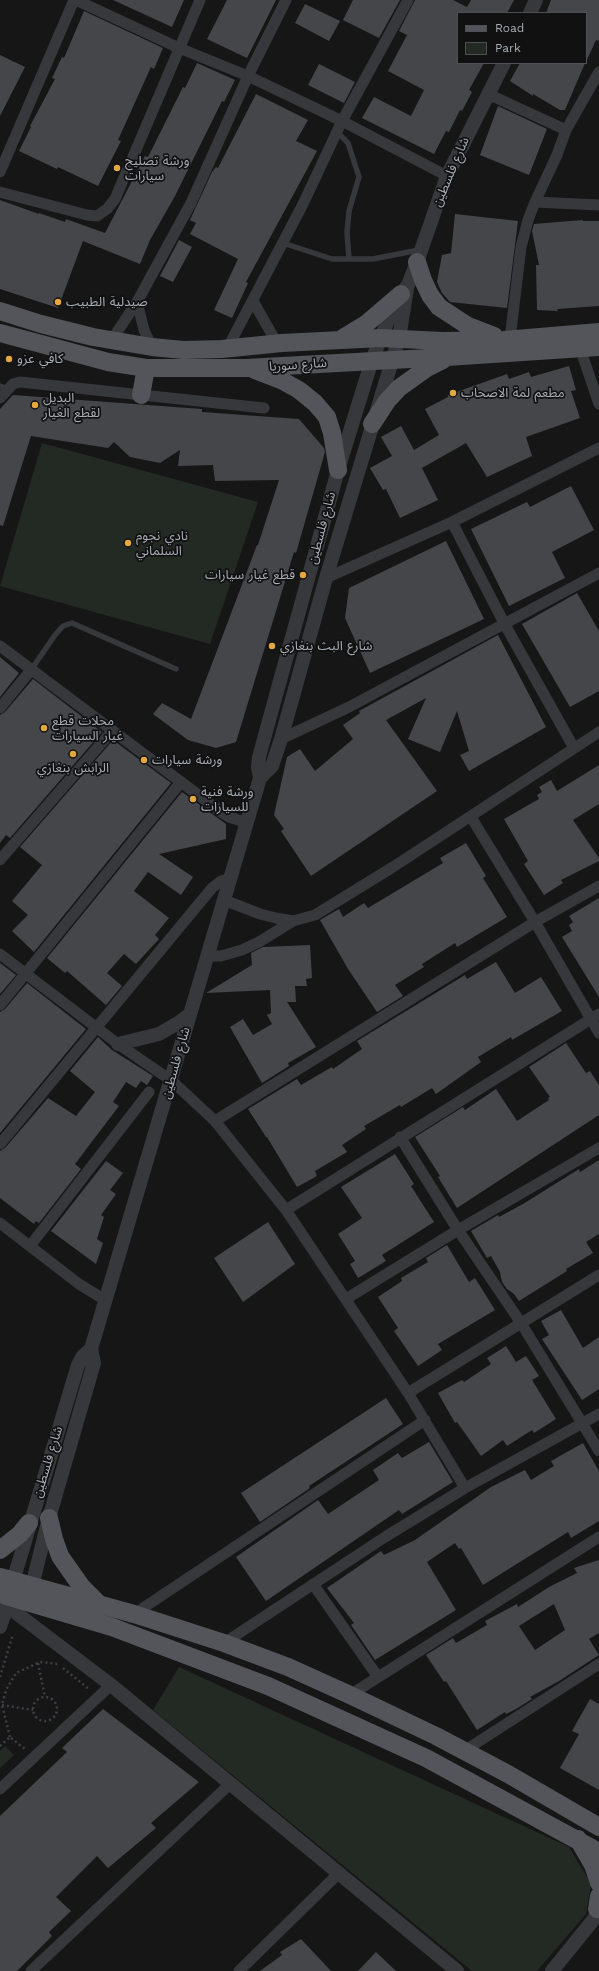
<!DOCTYPE html>
<meta charset="utf-8">
<style>
body{margin:0}
#map{position:relative;width:599px;height:1971px;overflow:hidden;background:#161617;font-family:"Work Sans",sans-serif}
canvas{display:block}
.legend{position:absolute;left:457px;top:12px;width:130px;height:52px;box-sizing:border-box;background:#111112;border:1px solid #4d4f54;margin:0;padding:5px 7px;list-style:none;font-size:12px;color:#a8adb6}
.legend li{display:flex;align-items:center;gap:8px;height:20px}
.legend b{width:20px;border:1px solid #4d4f54}
</style>
<div id="map">
<canvas width="599" height="1971"></canvas>
<ul class="legend">
<li><b style="height:5px;background:#53555b"></b>Road</li>
<li><b style="height:11px;background:#222a23"></b>Park</li>
</ul>
</div>
<script>
const c = document.querySelector('canvas').getContext('2d');
c.lineJoin = 'round';
function fill(path, color) { c.fillStyle = color; c.fill(path, 'evenodd'); }
const toPath = rows => new Path2D(rows.map(r => 'M' + r).join(''));
function trace(path, color, width, dash) { c.strokeStyle = color; c.lineWidth = width; c.lineCap = dash ? 'butt' : 'round'; c.setLineDash(dash || []); c.stroke(path); }
function drawText(font, color, halo, rows, align = 'center') {
  c.font = font + ' "Work Sans","Noto Sans Arabic",sans-serif'; c.lineWidth = 3.5; c.setLineDash([]); c.textBaseline = 'middle'; c.strokeStyle = halo; c.fillStyle = color; for (const [text, x, y, turn = 0] of rows) {
    c.save(); c.translate(x, y); c.rotate((+turn || 0) * Math.PI / 180); c.textAlign = isNaN(turn) ? turn : align; if (halo) c.strokeText(text, 0, 0); c.fillText(text, 0, 0); c.restore();
  }
}
fill(toPath([
 [42,443,258,502,210,644,0,586],
 [179,1667,569,1847,591,1884,586,1914,537,1971,472,1971,153,1710],
 [5,1746,14,1755,0,1768,0,1751]
]), '#222a23');
fill(toPath([
 [113,0,184,0,172,27],
 [227,0,276,0,247,58,207,39],
 [353,0,400,0,379,38,343,20],
 [415,0,453,0,467,7,471,0,514,0,507,13,458,13,458,63,484,63,469,90,472,92,462,111,460,110,449,132,446,131,434,154,362,118,374,97,411,116,424,90,388,71,407,35,399,31],
 [551,0,599,0,599,41,596,40,586,62,586,13,546,13],
 [305,4,340,21,329,41,295,23],
 [84,11,163,48,154,69,151,67,118,140,121,141,98,186,58,167,57,169,19,151,31,127,30,126,55,79,52,78,62,57,64,58],
 [0,55,25,67,0,116],
 [197,63,235,80,224,102,222,101,175,196,150,240,140,264,83,241,58,308,0,289,0,200,39,214,39,213,65,222,66,219,105,233,145,156,148,157,183,87,185,88],
 [520,63,585,63,565,110,560,110,533,94,533,96,510,81],
 [319,64,355,82,344,103,308,85],
 [256,94,308,120,296,141,317,151,246,282,248,283,232,318,214,310,238,259,190,234,196,223,190,220,212,172,216,167,218,168],
 [498,106,547,129,529,175,480,155],
 [455,214,518,221,507,308,450,302,442,293,437,282,442,255,451,253],
 [583,220,583,221,599,221,599,306,557,309,558,311,537,310,536,265,539,265,532,231,534,224],
 [179,240,192,247,173,282,160,276],
 [569,366,576,390,571,391,580,418,526,437,532,456,487,477,466,443,422,468,438,500,400,518,386,489,383,490,370,468,392,456,381,437,401,426,414,450,439,435,425,409,448,397,448,395,507,374,509,379,529,372,531,377],
 [13,395,202,409,202,412,299,419,324,448,325,452,296,553,294,552,236,742,216,748,188,740,153,714,162,703,191,719,257,545,258,545,279,480,215,481,213,465,178,466,180,450,160,463,130,457,114,442,108,448,31,436,3,526,0,525,0,409],
 [571,486,594,530,552,552,565,578,509,606,471,529,527,502,530,507],
 [446,541,484,619,370,673,345,618,349,588],
 [577,593,599,631,599,691,570,707,522,624],
 [498,635,546,727,469,771,460,755,469,751,457,711,440,752,408,739,426,698,386,720,437,791,311,876,281,831,284,829,274,815,287,757,300,749,315,771,353,739,343,725,360,713,359,711],
 [0,657,19,673,0,697],
 [33,679,102,732,10,838,6,835,0,843,0,715,5,712],
 [113,740,171,783,34,952,12,931,28,915,12,901,42,865,20,847],
 [599,765,599,804,573,820,599,858,599,861,561,880,563,883,544,895,524,864,528,861,504,819,539,799,537,795,542,792,539,787,551,780,557,791],
 [182,792,226,824,226,839,159,854,193,877,181,895,148,872,134,891,169,918,155,935,159,939,136,964,124,954,107,973,122,986,106,1005,67,971,65,973,47,958],
 [466,843,486,876,483,878,507,917,457,947,455,943,422,964,424,967,395,985,403,996,377,1012,348,969,320,920,339,909,343,917,364,903,368,908,443,863,440,858],
 [599,898,599,997,562,937,572,931,569,925,573,922,569,916],
 [310,945,312,978,306,979,307,986,295,986,296,1002,287,1002,316,1047,288,1063,289,1066,262,1083,230,1027,243,1019,253,1035,272,1024,267,1015,271,1013,270,990,206,993,252,965,251,953,263,947],
 [496,962,515,993,541,977,562,1011,512,1040,511,1037,478,1057,481,1062,436,1094,432,1088,401,1107,400,1105,364,1126,366,1129,342,1145,347,1152,315,1171,317,1176,297,1187,267,1137,266,1137,248,1109,297,1079,301,1085,332,1067,333,1069,362,1049,357,1041,465,975,467,979],
 [0,963,16,975,0,994],
 [27,983,86,1029,0,1133,0,1012,5,1009],
 [98,1037,112,1050,153,1076,147,1085,141,1081,136,1088,126,1082,113,1102,119,1106,75,1164,81,1169,39,1223,36,1221,34,1224,0,1198,0,1151,5,1148,48,1098,76,1116,95,1092,70,1071],
 [566,1043,586,1073,590,1071,599,1085,599,1115,457,1208,438,1177,440,1176,415,1137,463,1107,465,1110,496,1089,517,1121,549,1100,548,1098,550,1097,529,1067],
 [395,1154,414,1184,411,1186,434,1222,382,1255,386,1261,358,1278,350,1264,355,1261,338,1234,362,1218,341,1187],
 [599,1160,599,1234,586,1242,593,1253,566,1269,567,1271,519,1301,514,1294,507,1289,502,1282,500,1272,491,1256,487,1258,471,1231,498,1215,499,1217,523,1204,579,1169,580,1172],
 [106,1161,123,1173,110,1190,116,1194,101,1215,104,1217,97,1239,103,1243,96,1264,51,1231],
 [268,1222,295,1264,243,1302,214,1258],
 [447,1245,469,1282,475,1278,495,1310,438,1344,442,1350,418,1366,394,1331,398,1328,378,1297,402,1281,401,1278,428,1262,426,1258],
 [561,1310,583,1348,599,1337,599,1389,582,1400,542,1339,549,1335,541,1321],
 [506,1346,516,1362,526,1356,539,1376,532,1380,556,1419,534,1433,532,1430,507,1446,503,1440,481,1456,457,1422,455,1423,438,1393,462,1380,464,1382,491,1364,487,1358],
 [386,1398,403,1424,309,1486,310,1488,260,1522,241,1493],
 [429,1442,453,1482,402,1514,399,1510,266,1601,236,1557,318,1500,328,1514,379,1480,373,1470,398,1453,402,1458],
 [583,1443,599,1471,599,1521,571,1538,568,1532,483,1585,461,1548,459,1549,455,1543,427,1562,456,1610,375,1660,351,1625,354,1623,327,1588,381,1551,384,1555,415,1540,491,1487,525,1470,531,1480,554,1466,551,1461],
 [599,1560,599,1633,589,1639,599,1655,559,1681,530,1697,532,1699,516,1709,506,1714,505,1712,477,1730,446,1681,444,1682,426,1655,453,1638,456,1643,487,1625,485,1621,517,1604,518,1607,549,1587,577,1573,574,1568],
 [554,1604,565,1630,535,1650,519,1626],
 [590,1699,599,1704,599,1790,560,1768,579,1734,572,1731],
 [103,1709,199,1782,151,1823,156,1828,108,1868,97,1856,56,1897,71,1911,49,1932,52,1936,17,1971,0,1971,0,1816,67,1752,62,1748],
 [301,1939,331,1971,260,1971,282,1955,280,1952],
 [376,1952,396,1971,358,1971]
]), '#45464a');
trace(toPath([
 [38,1663,45,1697],
 [63,1668,90,1690],
 [0,1677,13,1634],
 '33 1709a12 12 0 1 1 24 0a12 12 0 1 1-24 0Z',
 [2,1705,33,1710],
 [10,1737,2,1705,6,1690,16,1673,40,1662,58,1664],
 [0,1746,10,1737,25,1749]
]), '#3d3f43', 2.5, [2, 3]);
trace(toPath([
 [337,132,348,143,359,177,349,211,347,232,349,259],
 [283,243,332,259,373,259,419,250],
 [0,386,8,389],
 [31,670,55,635,63,626,72,623,176,669]
]), '#37383c', 5.5);
trace(toPath([
 [76,0,179,48,248,76,342,121,447,176],
 [599,72,566,130,557,155,535,202,599,205],
 [488,94,566,130],
 [0,172,74,0],
 [0,192,87,215,97,216,107,209,115,199,200,0],
 [253,301,274,338,282,343],
 [137,302,144,330,152,347],
 [510,339,521,247,528,220,535,202],
 [111,341,137,302,191,203,248,76,286,0],
 [580,348,599,404],
 [227,349,303,204,342,121,408,0],
 [0,398,13,384,20,382,264,408],
 [452,522,504,623,574,748],
 [326,578,452,522,599,448],
 [0,646,221,812,229,817,247,823],
 [0,708,31,670],
 [281,739,349,707,599,573],
 [471,817,535,922,599,1033],
 [0,860,112,731],
 [224,900,260,914,276,918,293,921,315,915,393,867,599,732],
 [0,954,118,1044,172,1081,215,1121,286,1210,408,1393,465,1488],
 [207,956,221,956,242,950,259,942,293,921],
 [0,1005,181,782],
 [215,1121,535,922,599,886],
 [400,1137,458,1230,521,1323,599,1451],
 [0,1144,212,888,221,881,231,878],
 [286,1210,599,1014],
 [0,1223,79,1284,105,1300],
 [30,1246,149,1092],
 [346,1299,458,1230,599,1148],
 [408,1393,599,1275],
 [313,1584,378,1677],
 [134,1614,425,1420],
 [224,1643,385,1537,465,1488,599,1414],
 [350,1695,599,1537],
 [464,1751,599,1664],
 [0,1789,111,1685],
 [31,1971,231,1783],
 [239,1971,338,1874]
]), '#37383c', 11);
trace(toPath([
 [530,13,536,0],
 [260,778,272,766,281,739,326,578,399,338,407,289],
 [118,1044,159,1034,178,1023,190,1014],
 [13,1581,78,1365,83,1356,91,1349],
 [32,1586,49,1518,94,1363,91,1349,260,778,258,767,259,757,338,470,372,360,388,320,401,294,408,285,417,262,447,176,504,63],
 [7,1606,111,1685,457,1971],
 [0,1627,10,1599],
 [552,1971,594,1919,599,1906]
]), '#37383c', 14);
trace(toPath([
 [417,262,423,280,430,295,439,307,468,326,494,336],
 [0,311,41,324,93,337,152,347,183,350,222,349,282,343,381,338,442,341,504,340,599,332],
 [0,333,108,362,146,368,246,368,447,357,599,347],
 [343,338,366,324,401,294],
 [255,370,281,380,299,390,315,403,327,417,332,433,338,470],
 [141,395,146,368],
 [372,424,387,401,399,388,427,368,443,360],
 [49,1518,54,1539,60,1556,81,1586,98,1603],
 [0,1550,20,1534,29,1523],
 [0,1577,134,1614,224,1643,288,1667,350,1695,436,1736,508,1774,599,1827],
 [0,1594,112,1627,268,1686,426,1758,599,1852],
 [578,1839,593,1865,599,1883],
 [597,1909,599,1896]
]), '#53555b', 18);
for (const [x, y, r, color] of [
 [117,168,4,"#e5a740"],
 [58,302,4,"#e5a740"],
 [9,359,4,"#e5a740"],
 [453,393,4,"#e5a740"],
 [35,405,4,"#e5a740"],
 [128,543,4,"#e5a740"],
 [303,575,4,"#e5a740"],
 [272,646,4,"#e5a740"],
 [44,728,4,"#e5a740"],
 [73,754,4,"#e5a740"],
 [144,760,4,"#e5a740"],
 [193,799,4,"#e5a740"]
]) { const dot = new Path2D(); dot.arc(x, y, r, 0, 2 * Math.PI); c.fillStyle = color; c.fill(dot); trace(dot, '#111112', 1.5); }
drawText('13px', '#a8adb6', '#111112', [
 ["ورشة تصليح",125,161],
 ["سيارات",125,176],
 ["صيدلية الطبيب",66,302],
 ["كافي عزو",17,359],
 ["مطعم لمة الاصحاب",461,393],
 ["البديل",43,398],
 ["لقطع الغيار",43,413],
 ["نادي نجوم",136,536],
 ["السلماني",136,551],
 ["قطع غيار سيارات",295,575,"right"],
 ["شارع البث بنغازي",280,646],
 ["محلات قطع",52,721],
 ["غيار السيارات",52,736],
 ["ورشة سيارات",152,760],
 ["الرابش بنغازي",73,768,"center"],
 ["ورشة فنية",201,792],
 ["للسيارات",201,807]
], 'left');
drawText('13px', '#a8adb6', '#111112', [
 ["شارع فلسطين",451,172,-67],
 ["شارع سوريا",298,365,-4],
 ["شارع فلسطين",322,528,-75],
 ["شارع فلسطين",176,1063,-74],
 ["شارع فلسطين",48,1462,-73]
]);
</script>
